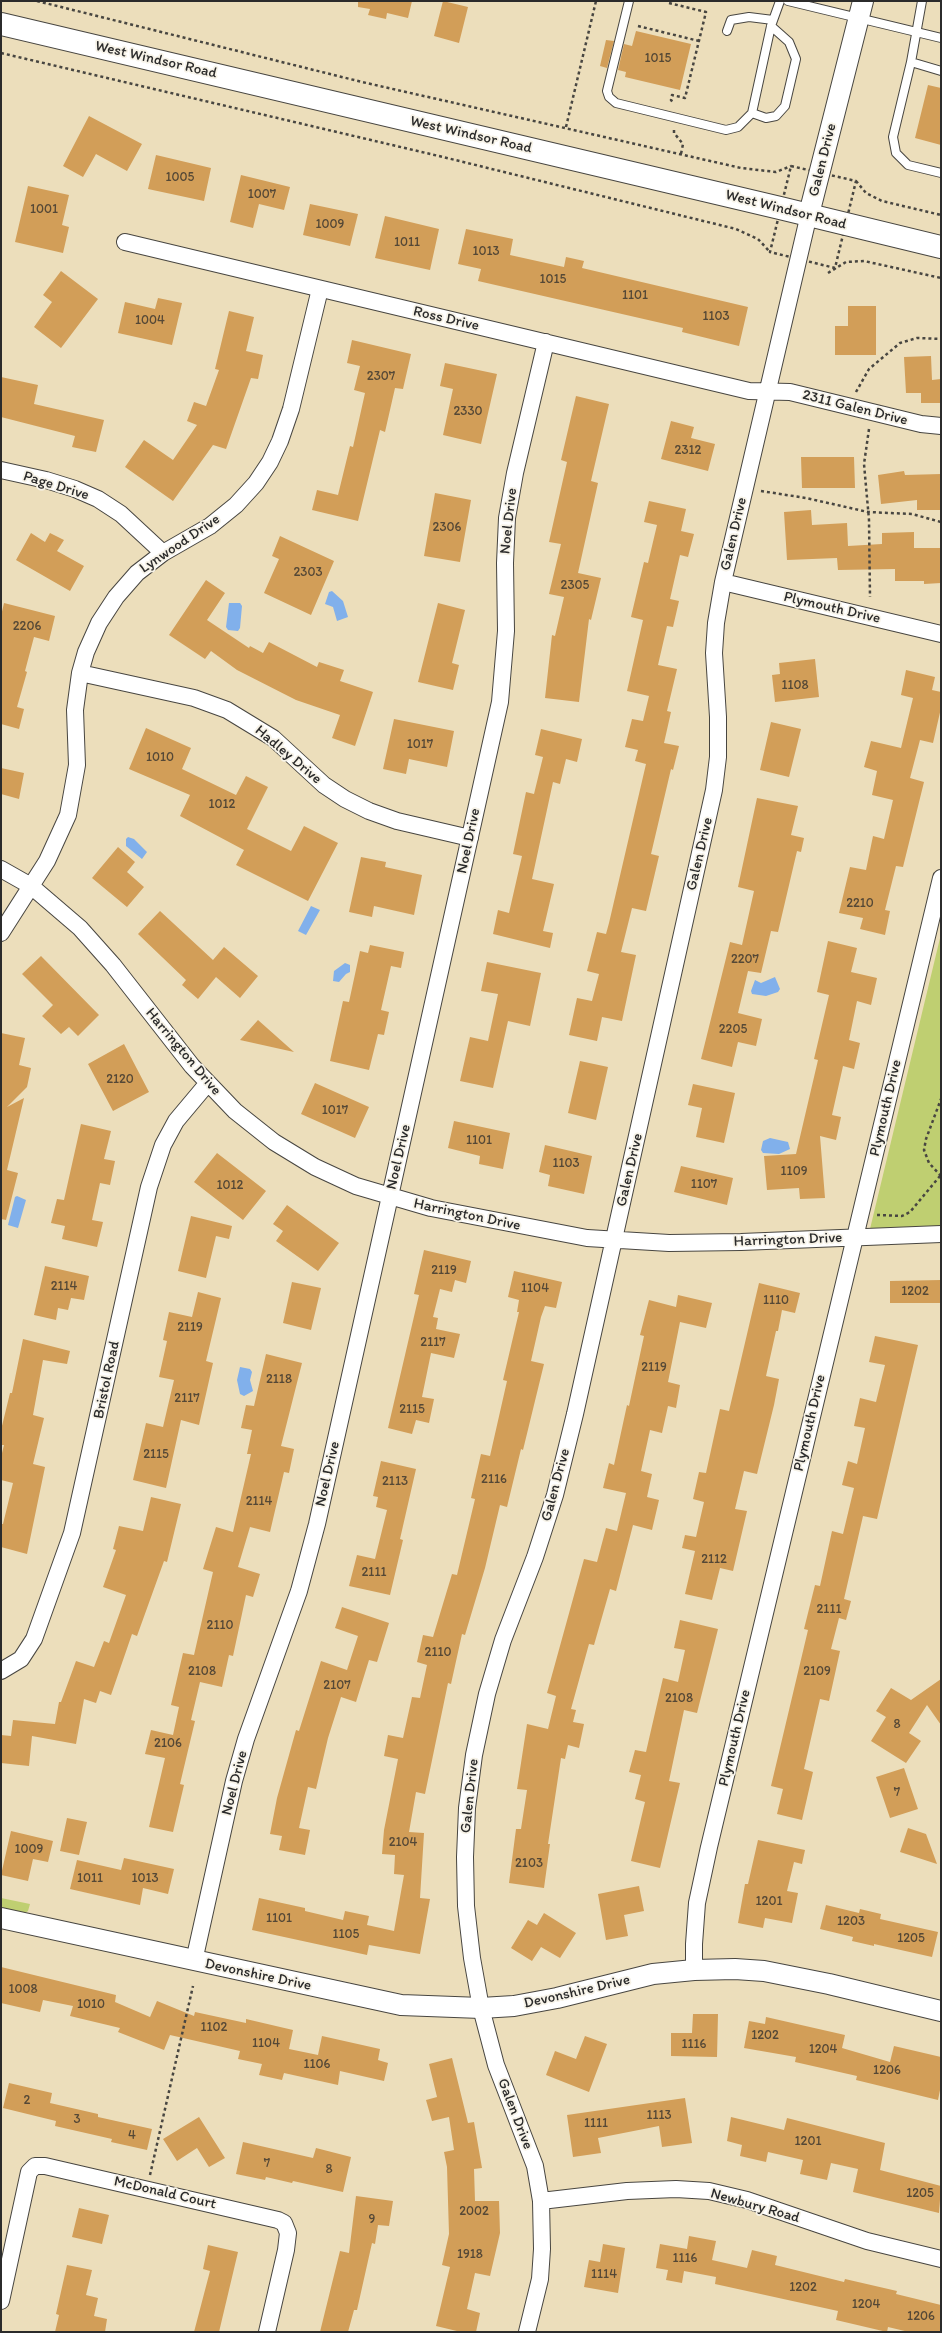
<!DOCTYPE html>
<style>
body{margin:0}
#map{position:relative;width:942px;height:2333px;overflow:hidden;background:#ecdebb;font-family:Itim,sans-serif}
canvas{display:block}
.frame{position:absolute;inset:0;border:2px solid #2b2b2b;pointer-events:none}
</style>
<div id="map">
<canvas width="942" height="2333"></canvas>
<div class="frame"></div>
</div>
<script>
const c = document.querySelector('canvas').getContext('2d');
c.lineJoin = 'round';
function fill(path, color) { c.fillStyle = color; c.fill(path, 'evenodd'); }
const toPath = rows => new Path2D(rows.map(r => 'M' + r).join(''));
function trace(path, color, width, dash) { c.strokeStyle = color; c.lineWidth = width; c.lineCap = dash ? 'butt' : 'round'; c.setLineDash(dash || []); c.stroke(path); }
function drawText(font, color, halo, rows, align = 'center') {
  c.font = font + ' Itim,sans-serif'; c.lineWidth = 3.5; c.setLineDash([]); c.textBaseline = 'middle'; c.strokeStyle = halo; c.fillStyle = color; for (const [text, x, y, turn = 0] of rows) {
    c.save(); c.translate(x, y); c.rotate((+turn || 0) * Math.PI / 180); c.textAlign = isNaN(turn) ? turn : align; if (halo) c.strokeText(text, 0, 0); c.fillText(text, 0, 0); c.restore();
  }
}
fill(toPath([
 [941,934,941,1226,870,1229],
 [1,1898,30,1904,28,1911,25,1913,1,1908]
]), '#bfcf71');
fill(toPath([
 [332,591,343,601,348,617,337,621,333,607,325,604,329,592],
 [229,603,240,603,242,606,240,628,238,631,228,630,226,627],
 [128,837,134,839,147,852,142,859,126,846,126,839],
 [311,906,320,910,306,935,298,931],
 [345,963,350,965,350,972,346,974,339,982,333,981,334,971],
 [775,977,780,989,778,992,766,996,752,994,751,991,755,980,761,983],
 [770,1138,788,1142,790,1149,779,1154,763,1153,761,1150,763,1141],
 [17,1196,26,1200,18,1228,8,1225,15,1197],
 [240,1367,250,1369,252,1372,250,1380,253,1391,244,1396,240,1394,237,1380]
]), '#81b0eb');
fill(toPath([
 [358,1,412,1,408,18,387,13,386,19,368,15,370,9,358,7],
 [443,1,468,7,459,43,434,36],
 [636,31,691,44,680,90,625,77,626,72,618,70,624,44,632,46],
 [606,40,614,41,607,68,600,66],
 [928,85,941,88,941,145,915,138],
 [89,116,142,144,127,171,96,154,83,177,63,166],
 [156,155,211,168,204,201,148,189],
 [241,175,290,187,284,210,259,204,253,228,230,222],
 [28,186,69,195,62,225,69,227,63,253,15,242],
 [310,204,358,214,350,246,303,235],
 [385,216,439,229,430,270,375,258],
 [466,229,513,239,510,255,564,267,566,257,584,261,582,268,748,307,739,346,682,332,683,328,478,281,481,269,458,264],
 [61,271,98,299,61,348,34,327,52,302,43,295],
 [158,298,182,303,172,345,118,333,125,302,155,309],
 [848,306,876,306,876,355,835,355,835,326,848,326],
 [229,311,254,317,246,351,263,355,258,379,251,378,226,449,213,445,173,501,125,467,144,440,173,460,197,425,187,421,194,402,206,406,219,370,215,369],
 [352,340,411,354,403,389,395,388,385,432,380,430,358,521,312,510,317,490,338,495,350,446,353,447,365,393,354,390,360,366,347,363],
 [931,356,932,380,941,379,941,403,921,403,921,393,906,393,904,357],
 [445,363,497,374,481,444,443,435,453,389,440,386],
 [1,377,38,385,34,404,104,420,96,452,72,447,75,436,1,417],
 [576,396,609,404,591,481,598,483,578,573,601,578,591,620,589,619,579,702,545,698,552,635,555,636,564,597,549,594,561,544,549,542,567,462,561,460],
 [671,421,694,427,691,438,715,444,708,471,661,459],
 [801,457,854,457,855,488,802,488],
 [904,471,905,475,941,474,941,510,917,510,917,500,881,504,878,475],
 [435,493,471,500,460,562,424,556],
 [649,501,686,509,681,531,694,534,688,557,680,555,670,599,679,601,673,627,667,626,658,665,677,669,667,711,671,712,664,743,679,746,673,770,671,769,651,854,659,856,646,911,632,908,621,952,636,955,622,1021,602,1017,597,1041,569,1035,577,998,592,1001,599,974,587,971,597,932,606,934,609,923,646,764,635,761,638,750,625,747,632,719,643,721,649,696,627,691,643,620,631,617,644,562,648,563,657,525,644,522],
 [811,510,812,525,847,523,848,546,882,544,882,533,914,532,914,548,941,548,941,583,924,584,924,581,895,581,895,569,838,570,837,558,787,560,784,512],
 [31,533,45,542,50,533,64,540,57,551,84,566,70,591,16,560],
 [280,536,334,561,311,615,264,593,279,559,272,556],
 [206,580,225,593,207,620,249,648,250,646,263,653,269,642,317,667,319,662,344,670,340,681,373,692,355,746,332,738,340,715,296,700,237,670,211,651,205,659,169,635],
 [4,603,55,616,49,641,34,637,25,671,27,672,17,707,24,709,19,729,1,724,1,616],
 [438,603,465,610,452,663,459,665,453,690,418,682],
 [815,659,819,697,775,702,772,675,780,674,779,663],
 [906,670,935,677,932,690,941,692,941,708,933,743,920,740,910,778,924,782,903,867,896,866,885,910,890,911,885,935,860,929,863,918,839,913,850,867,866,870,873,836,884,839,893,800,872,795,877,771,864,767,871,741,901,748,913,698,901,695],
 [394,719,454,731,447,767,409,759,406,774,383,769],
 [771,722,801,729,789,777,760,770],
 [146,728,191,748,182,769,236,795,246,776,268,787,247,829,291,851,304,826,338,843,308,901,236,865,244,850,180,816,190,795,129,769],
 [541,729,582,739,577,762,566,759,560,784,553,782,532,879,554,884,543,931,553,933,550,948,493,934,498,910,509,913,522,856,513,854,526,792,534,794,543,757,535,755],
 [1,768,24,773,19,799,1,794],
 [757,798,798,806,791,835,804,838,801,852,797,851,778,932,771,931,761,973,748,971,738,1013,762,1019,756,1046,738,1042,732,1067,701,1059,730,942,742,945,754,891,738,887],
 [118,847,135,862,127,872,144,887,127,907,92,878],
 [361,857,386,862,385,867,422,875,414,915,374,906,372,917,349,912],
 [160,911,213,960,224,947,258,976,240,998,216,977,198,999,182,985,186,980,138,934],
 [828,941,857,948,851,972,877,978,871,1005,857,1001,849,1040,860,1043,854,1069,843,1066,832,1115,841,1117,836,1140,820,1136,825,1198,800,1199,799,1188,767,1190,764,1156,796,1154,818,1060,814,1059,829,995,817,992],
 [370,945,404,952,401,968,391,966,381,1010,389,1012,384,1035,378,1034,369,1070,330,1061,343,1001,349,1002,360,951,368,953],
 [41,956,99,1015,78,1036,69,1027,61,1034,42,1016,53,1005,22,974],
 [487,962,541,973,530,1026,508,1021,493,1088,460,1081,470,1037,488,1041,498,994,481,991],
 [258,1020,294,1052,240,1040],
 [1,1033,25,1038,19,1065,31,1068,27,1087,7,1107,24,1098,7,1170,18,1173,6,1220,1,1219],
 [124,1044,149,1092,113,1111,88,1064],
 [580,1061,608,1067,596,1120,568,1113],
 [315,1083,369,1107,355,1138,301,1114],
 [693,1084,735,1093,724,1143,696,1137,702,1108,688,1105],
 [454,1121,510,1133,503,1169,479,1164,480,1156,448,1148],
 [81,1124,111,1131,104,1159,115,1161,110,1185,100,1183,92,1220,103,1222,97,1247,62,1239,65,1226,51,1223,57,1199,64,1200],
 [545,1145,592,1156,584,1194,548,1186,550,1175,539,1172],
 [217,1153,266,1191,243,1220,194,1182],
 [681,1166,733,1178,727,1205,674,1192],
 [287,1205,339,1243,318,1271,276,1241,283,1231,273,1224],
 [191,1216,232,1226,229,1239,216,1236,206,1278,178,1271],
 [424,1250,471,1261,466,1283,455,1280,452,1292,440,1289,433,1317,438,1318,436,1329,460,1334,454,1358,431,1353,422,1397,434,1399,429,1423,416,1420,412,1434,388,1428,419,1295,414,1294],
 [45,1266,89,1276,84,1300,71,1298,68,1310,58,1308,56,1320,34,1315],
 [514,1271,562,1282,556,1308,545,1306,541,1317,531,1361,544,1364,523,1450,521,1449,507,1507,500,1505,485,1568,465,1635,462,1634,451,1684,448,1683,425,1794,416,1792,409,1832,424,1833,420,1898,430,1899,420,1954,369,1945,367,1955,252,1930,259,1898,305,1908,305,1911,343,1920,345,1911,369,1916,367,1925,394,1931,404,1875,394,1874,395,1855,382,1854,384,1830,398,1759,384,1756,388,1735,403,1738,412,1697,420,1698,427,1665,417,1662,423,1635,433,1637,452,1574,457,1575,475,1499,471,1498,481,1454,490,1456,507,1381,503,1380,519,1312,517,1312,519,1300,508,1297],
 [941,1280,941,1303,890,1303,890,1281],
 [292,1282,321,1288,311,1330,283,1323],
 [759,1283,800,1293,795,1313,782,1310,778,1331,776,1331,766,1376,779,1379,774,1405,757,1474,744,1471,735,1509,747,1511,733,1571,720,1568,712,1600,685,1594,695,1551,682,1548,685,1535,696,1537,704,1502,693,1499,699,1472,706,1473,720,1409,729,1411],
 [198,1292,221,1298,206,1361,213,1363,199,1425,181,1420,166,1488,133,1480,146,1423,163,1427,174,1380,159,1377,167,1341,163,1340,169,1312,192,1317],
 [678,1295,712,1303,706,1328,680,1322,668,1382,680,1385,676,1408,668,1406,662,1433,650,1430,641,1471,652,1474,647,1497,659,1500,652,1530,633,1525,616,1591,610,1589,594,1645,589,1644,571,1709,576,1710,573,1722,584,1724,579,1748,568,1745,565,1759,561,1758,548,1844,550,1844,544,1888,509,1883,516,1829,521,1829,527,1790,517,1789,527,1724,548,1729,556,1696,547,1693,584,1559,597,1562,606,1528,617,1531,626,1493,603,1488,609,1463,614,1465,627,1405,629,1406,644,1336,640,1335,649,1300,676,1307],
 [875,1336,918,1345,877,1519,863,1516,844,1599,851,1601,846,1620,839,1618,831,1649,840,1651,829,1701,820,1699,804,1769,813,1772,802,1820,777,1814,783,1789,771,1786,808,1630,804,1629,815,1585,820,1586,832,1531,843,1534,854,1488,842,1485,848,1461,857,1464,865,1428,854,1426,860,1398,876,1402,885,1365,869,1362],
 [23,1339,70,1351,67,1364,43,1360,33,1415,44,1418,33,1464,45,1467,27,1554,1,1547,1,1524,3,1524,13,1483,1,1480,1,1457,4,1445,1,1445,1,1430,10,1393,12,1393],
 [266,1354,302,1363,281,1446,294,1449,289,1473,284,1472,270,1532,250,1527,238,1567,260,1574,253,1597,246,1595,233,1656,229,1655,222,1687,200,1682,191,1720,195,1721,180,1784,184,1785,173,1832,149,1827,165,1758,145,1754,151,1730,173,1735,179,1707,171,1705,183,1653,194,1655,213,1572,203,1569,216,1527,233,1532,251,1454,247,1454,252,1430,241,1428,246,1405,254,1406],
 [381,1461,416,1469,400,1539,403,1540,390,1595,349,1586,357,1555,375,1559,387,1510,376,1507,378,1497,373,1496],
 [151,1497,181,1504,167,1562,164,1561,137,1636,132,1634,111,1695,100,1691,96,1703,84,1699,76,1744,32,1736,29,1766,1,1763,1,1735,11,1736,13,1720,55,1724,59,1702,61,1702,76,1661,94,1667,104,1641,109,1643,126,1595,103,1587,116,1550,113,1549,119,1526,143,1531],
 [342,1607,389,1623,377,1662,369,1660,356,1702,341,1697,328,1738,316,1789,308,1787,299,1828,310,1830,305,1855,279,1850,282,1836,270,1834,277,1798,296,1730,299,1731,321,1661,347,1670,358,1636,335,1628],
 [680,1620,718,1629,697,1713,684,1710,669,1781,680,1783,660,1868,631,1861,645,1802,635,1799,641,1775,629,1772,635,1750,646,1752,663,1678,678,1682,685,1650,674,1648],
 [941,1679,941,1725,927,1705,909,1733,921,1741,906,1763,871,1741,886,1717,876,1711,891,1688,911,1700],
 [904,1768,918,1809,890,1818,876,1777],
 [67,1818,87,1822,79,1855,60,1851],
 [908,1828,926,1834,937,1864,900,1852],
 [11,1831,53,1841,48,1862,33,1859,28,1881,1,1875],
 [758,1840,805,1850,802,1864,794,1862,787,1891,798,1893,792,1923,765,1918,763,1928,738,1923,745,1884,748,1884],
 [124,1858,174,1869,168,1894,143,1888,140,1905,70,1889,77,1860,121,1870],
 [639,1886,644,1911,624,1915,628,1936,606,1940,598,1894],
 [826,1905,859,1913,860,1909,881,1914,880,1919,938,1932,932,1957,874,1944,874,1946,852,1941,853,1937,820,1929],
 [544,1913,576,1933,560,1958,541,1947,532,1961,511,1948,528,1920,537,1925],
 [1,1967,116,1995,115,2002,150,2017,157,2001,194,2016,195,2012,246,2023,246,2019,293,2030,289,2049,318,2055,322,2036,380,2049,378,2060,388,2063,384,2081,340,2071,338,2085,284,2073,282,2080,259,2075,262,2064,238,2059,240,2051,170,2035,164,2050,118,2032,120,2028,70,2016,73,2006,43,2000,40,2012,1,2003],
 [693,2014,718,2014,717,2057,671,2056,671,2033,692,2033],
 [766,2017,845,2035,842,2048,890,2062,894,2046,941,2057,941,2085,938,2100,856,2080,857,2076,795,2062,796,2057,744,2048,749,2021,765,2024],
 [585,2036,607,2044,589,2092,546,2075,555,2051,576,2059],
 [452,2058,468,2123,474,2122,482,2168,474,2169,475,2201,499,2201,500,2233,490,2276,475,2273,467,2309,480,2313,476,2332,461,2332,436,2326,450,2267,442,2265,449,2234,447,2167,444,2152,454,2150,449,2117,432,2121,426,2100,437,2097,429,2064],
 [9,2083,52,2093,50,2103,98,2114,98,2117,152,2129,147,2150,111,2142,112,2139,55,2126,56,2121,3,2108],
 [685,2098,692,2143,662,2147,659,2126,598,2138,601,2153,573,2157,567,2115],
 [199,2117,225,2158,209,2167,197,2148,177,2161,163,2139],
 [731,2117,784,2130,787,2118,885,2143,880,2170,941,2186,939,2213,853,2192,858,2169,831,2163,827,2180,800,2174,803,2160,768,2152,766,2162,740,2156,742,2145,727,2141],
 [243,2142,313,2158,316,2148,351,2157,343,2192,293,2181,292,2183,266,2177,265,2180,236,2174],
 [356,2196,393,2201,389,2226,378,2225,375,2244,372,2243,357,2310,354,2310,348,2332,320,2332,340,2251,349,2253],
 [79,2208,109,2215,102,2244,72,2237],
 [689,2236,716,2241,712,2260,747,2268,752,2250,777,2256,775,2265,844,2282,845,2279,897,2291,896,2294,941,2305,941,2332,909,2332,888,2327,887,2332,836,2320,838,2311,715,2284,716,2277,684,2271,682,2283,666,2280,668,2270,656,2268,660,2244,687,2249],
 [603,2244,625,2248,618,2293,584,2287,589,2260,600,2262],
 [208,2245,238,2252,219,2332,194,2332,210,2271,203,2269],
 [67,2265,92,2270,86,2295,98,2298,94,2316,107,2319,105,2332,55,2332,59,2315,56,2314]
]), '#d29e58');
const service = toPath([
 [629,1,607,91,609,97,616,103,726,130,738,127,752,113,766,118,776,116,785,106,796,59,789,42,771,26],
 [788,1,941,38],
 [922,1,911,62,893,137,896,153,908,165,941,173],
 [727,31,731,20,749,17,773,20],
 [911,62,941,71],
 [752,113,771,26,780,1]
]);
const minor = toPath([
 [125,242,749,391,790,392,921,424,941,426],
 [1,470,46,480,75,489,98,499,121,514,163,553],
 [723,582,941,634],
 [80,673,194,698,227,710,273,738,324,785,345,799,369,811,397,821,470,838],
 [1,869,31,886,80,928,113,965,192,1066,235,1111,274,1142,315,1167,356,1186,431,1208,587,1238,669,1243,741,1242,941,1234],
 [1,933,47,861,68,815,77,765,75,710,80,673,86,652,99,623,116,597,137,573,163,553,210,526,236,505,256,483,270,462,280,441,291,409,320,289],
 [1,1671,21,1659,34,1639,72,1533,149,1187,163,1145,176,1121,207,1084],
 [194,1961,234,1781,246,1739,299,1591,317,1524,500,702,506,631,505,563,507,518,515,473,546,342],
 [694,1970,694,1944,697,1903,709,1847,941,878],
 [541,2201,627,2191,676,2189,709,2191,747,2200,867,2241,941,2259],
 [1,2301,29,2172,35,2166,45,2166,278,2220,284,2223,288,2233,286,2250,267,2332],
 [527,2332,540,2279,542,2249,541,2201,535,2166,496,2065,481,2008,472,1958,466,1906,465,1857,467,1808,474,1755,487,1694,503,1640,535,1557,555,1495,575,1414,714,790,718,757,718,717,714,653,716,623,723,582,809,214]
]);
const tertiary = toPath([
 [809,214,863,1],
 [1,1918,401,2005,481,2008,514,2006,557,1998,653,1974,694,1970,735,1969,764,1971,829,1984,941,2011]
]);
const secondary = toPath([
 [1,24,780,208,941,247]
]);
trace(service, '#484641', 10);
trace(minor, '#484641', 18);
trace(tertiary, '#484641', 22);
trace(secondary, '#484641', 24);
trace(toPath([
 [37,1,362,82,741,168,776,172,791,166],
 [669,3,706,12,685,98,672,95,671,100,674,104],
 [638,26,699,41],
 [1,53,443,157,736,229,758,239,770,252],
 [566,127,596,1],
 [674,130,674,133,683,144,681,154],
 [791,166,856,181,835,268,770,252,791,166],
 [856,181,866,193,882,201,941,215],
 [828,273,846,262,864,261,941,278],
 [856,392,869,369,900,343,917,338,941,339],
 [869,429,864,464,869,520,870,597],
 [761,491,806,498,868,512,912,514,941,522],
 [941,1176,929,1163,924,1150,926,1139,941,1099],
 [877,1215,902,1216,910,1212,940,1176],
 [150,2175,193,1986]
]), '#484641', 2.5, [3, 3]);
trace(service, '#fff', 8);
trace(minor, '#fff', 16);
trace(tertiary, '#fff', 20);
trace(secondary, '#fff', 22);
drawText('13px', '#554836', null, [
 ["1015",658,59],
 ["1005",180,178],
 ["1007",262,195],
 ["1001",44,210],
 ["1009",330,225],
 ["1011",407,243],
 ["1013",486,252],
 ["1015",553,280],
 ["1101",635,296],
 ["1103",716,317],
 ["1004",150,321],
 ["2307",381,377],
 ["2330",468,412],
 ["2312",688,451],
 ["2306",447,528],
 ["2303",308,573],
 ["2305",575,586],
 ["2206",27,627],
 ["1108",795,686],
 ["1017",420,745],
 ["1010",160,758],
 ["1012",222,805],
 ["2210",860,904],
 ["2207",745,960],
 ["2205",733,1030],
 ["2120",120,1080],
 ["1017",335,1111],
 ["1101",479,1141],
 ["1103",566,1164],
 ["1109",794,1172],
 ["1107",704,1185],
 ["1012",230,1186],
 ["2119",444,1271],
 ["2114",64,1287],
 ["1104",535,1289],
 ["1202",915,1292],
 ["1110",776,1301],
 ["2119",190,1328],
 ["2117",433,1343],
 ["2119",654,1368],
 ["2118",279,1380],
 ["2117",187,1399],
 ["2115",412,1410],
 ["2115",156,1455],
 ["2116",494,1480],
 ["2113",395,1482],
 ["2114",259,1502],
 ["2112",714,1560],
 ["2111",374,1573],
 ["2111",829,1610],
 ["2110",220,1626],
 ["2110",438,1653],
 ["2108",202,1672],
 ["2109",817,1672],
 ["2107",337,1686],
 ["2108",679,1699],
 ["8",897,1725],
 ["2106",168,1744],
 ["7",897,1793],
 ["2104",403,1843],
 ["1009",29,1850],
 ["2103",529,1864],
 ["1011",90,1879],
 ["1013",145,1879],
 ["1201",769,1902],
 ["1101",279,1919],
 ["1203",851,1922],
 ["1105",346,1935],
 ["1205",911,1939],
 ["1008",23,1990],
 ["1010",91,2005],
 ["1102",214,2028],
 ["1202",765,2036],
 ["1104",266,2044],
 ["1116",694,2045],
 ["1204",823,2050],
 ["1106",317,2065],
 ["1206",887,2071],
 ["2",27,2101],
 ["1113",659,2116],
 ["3",77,2120],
 ["1111",596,2124],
 ["4",132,2136],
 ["1201",808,2142],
 ["7",267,2164],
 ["8",329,2170],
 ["1205",920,2194],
 ["2002",474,2212],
 ["9",372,2220],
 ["1918",470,2255],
 ["1116",685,2259],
 ["1114",604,2275],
 ["1202",803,2288],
 ["1204",866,2305],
 ["1206",921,2317]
]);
drawText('15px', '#2b2b2b', '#f7f3e8', [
 ["West Windsor Road",156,60,13],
 ["West Windsor Road",471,135,13],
 ["Galen Drive",823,160,-76],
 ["West Windsor Road",786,210,14],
 ["Ross Drive",446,319,13],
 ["2311 Galen Drive",855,408,14],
 ["Page Drive",56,486,17],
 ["Noel Drive",509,521,-84],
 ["Galen Drive",734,534,-77],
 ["Lynwood Drive",180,544,-34],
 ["Plymouth Drive",832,608,13],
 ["Hadley Drive",288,755,40],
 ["Noel Drive",469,841,-78],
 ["Galen Drive",700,854,-77],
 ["Harrington Drive",183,1052,50],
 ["Plymouth Drive",886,1108,-77],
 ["Noel Drive",399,1157,-77],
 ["Galen Drive",630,1170,-77],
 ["Harrington Drive",467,1215,12],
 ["Harrington Drive",788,1240,-2],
 ["Bristol Road",107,1380,-78],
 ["Plymouth Drive",810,1423,-77],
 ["Noel Drive",328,1474,-77],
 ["Galen Drive",556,1485,-75],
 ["Plymouth Drive",735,1738,-77],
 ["Noel Drive",235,1783,-76],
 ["Galen Drive",470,1796,-84],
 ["Devonshire Drive",258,1975,12],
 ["Devonshire Drive",577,1992,-13],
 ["Galen Drive",515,2114,69],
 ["McDonald Court",165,2193,13],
 ["Newbury Road",755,2206,16]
]);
</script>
